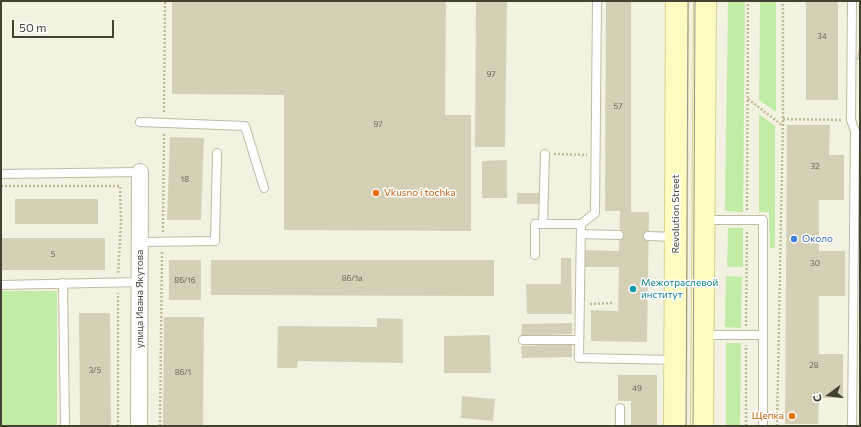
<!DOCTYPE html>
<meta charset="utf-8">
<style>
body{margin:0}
#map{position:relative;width:861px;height:427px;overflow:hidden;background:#f3f1e2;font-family:Commissioner,sans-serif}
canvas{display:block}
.frame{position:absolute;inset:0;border:2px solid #454132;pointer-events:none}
.north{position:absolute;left:809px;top:375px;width:40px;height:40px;-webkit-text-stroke:3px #fff;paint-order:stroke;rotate:255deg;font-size:11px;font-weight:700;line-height:16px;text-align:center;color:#454132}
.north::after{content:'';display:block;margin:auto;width:14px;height:18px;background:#454132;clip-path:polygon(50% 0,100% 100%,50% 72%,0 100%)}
.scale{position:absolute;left:12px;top:20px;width:102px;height:18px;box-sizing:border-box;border:2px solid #454132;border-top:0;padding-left:5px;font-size:12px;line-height:14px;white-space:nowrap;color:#454132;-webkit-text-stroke:3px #fff;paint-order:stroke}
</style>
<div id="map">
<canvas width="861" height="427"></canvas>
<div class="frame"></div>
<div class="north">С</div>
<div class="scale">50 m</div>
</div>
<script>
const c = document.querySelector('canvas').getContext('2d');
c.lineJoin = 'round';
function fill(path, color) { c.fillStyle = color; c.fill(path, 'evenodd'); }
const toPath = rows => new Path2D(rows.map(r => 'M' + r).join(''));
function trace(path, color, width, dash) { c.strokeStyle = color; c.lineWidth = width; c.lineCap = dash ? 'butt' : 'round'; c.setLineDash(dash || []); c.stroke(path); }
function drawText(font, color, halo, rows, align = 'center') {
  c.font = font + ' Commissioner,sans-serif'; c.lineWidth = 3; c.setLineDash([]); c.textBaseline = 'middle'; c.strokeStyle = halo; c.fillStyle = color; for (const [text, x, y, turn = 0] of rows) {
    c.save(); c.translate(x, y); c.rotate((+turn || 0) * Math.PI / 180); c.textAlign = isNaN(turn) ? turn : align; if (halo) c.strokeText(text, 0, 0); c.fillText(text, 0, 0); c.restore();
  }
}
fill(toPath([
 [728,1,745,1,743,212,725,211],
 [760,2,776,2,776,112,759,100],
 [759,114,775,126,775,248,770,248,769,212,759,212],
 [728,228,743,228,743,267,727,267],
 [726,276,742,277,741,328,725,327],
 [1,291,57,291,57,426,1,426],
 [726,343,741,343,740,426,726,426]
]), '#c0eca6');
fill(toPath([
 [172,1,446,1,445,115,471,115,471,231,284,230,284,95,172,94],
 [476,1,507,1,505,147,475,147],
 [606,1,631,1,631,212,649,212,647,342,591,341,591,310,618,311,619,267,583,267,583,250,619,251,620,211,605,211],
 [806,1,838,1,838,100,806,100],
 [858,50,860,50,860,60,857,60],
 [787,125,830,125,829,155,844,155,844,200,819,200,819,251,845,251,845,296,819,296,819,354,843,354,843,398,819,398,818,424,785,424],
 [170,137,204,138,201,220,167,220],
 [507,160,507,198,482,198,482,161],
 [517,193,542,193,542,204,517,204],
 [15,199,98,199,98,224,15,224],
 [1,238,105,238,105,270,1,270],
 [561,258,571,258,572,314,527,314,526,284,561,284],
 [169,260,201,260,201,300,169,300],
 [211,260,494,260,494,296,211,295],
 [79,313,110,313,111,426,80,426],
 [164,317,204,317,203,426,163,426],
 [377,318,403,319,403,363,298,361,297,368,277,368,278,326,377,327],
 [572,323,572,334,521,336,522,324],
 [490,335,491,373,444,373,444,336],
 [572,344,572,357,522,358,521,346],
 [618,375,657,375,657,426,631,426,631,401,618,401],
 [462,396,495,399,493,421,461,418]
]), '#d5cfb6');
const lane = toPath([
 [597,1,595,213,581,224,579,358,675,360],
 [140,122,245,126,264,188],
 [1,174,140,172],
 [704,220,763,220,763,426],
 [543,224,545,154],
 [581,234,619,235],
 [648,236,675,237],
 [141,242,215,241,217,153],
 [535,255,535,224,581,224],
 [63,283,65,426],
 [1,285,141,282],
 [704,335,763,335],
 [523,340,579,340],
 [620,426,620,408],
 [852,426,855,131,851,120,852,1]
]);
const street = toPath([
 [139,426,140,172]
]);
const secondary = toPath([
 [675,426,677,1],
 [702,426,705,1]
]);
trace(lane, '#bfbba4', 10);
trace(street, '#bfbba4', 18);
trace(secondary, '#d8d18d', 24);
trace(toPath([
 [748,99,782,125],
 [164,112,165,1],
 [783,119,842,120],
 [554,154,587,155],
 [1,186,120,186,121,223,118,274],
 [747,210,748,1],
 [163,232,164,133],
 [590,304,613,303],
 [746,326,747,231],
 [118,426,118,293],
 [160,426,162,251],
 [746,426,746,345],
 [777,426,783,119,783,1]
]), '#c3ba94', 2.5, [2, 2]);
trace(lane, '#fff', 8);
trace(street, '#fff', 16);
trace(secondary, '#fffbc0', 22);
trace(toPath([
 [686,426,688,1],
 [693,426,695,1]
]), '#949494', 1);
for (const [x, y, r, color] of [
 [376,193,4,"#e8710a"],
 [794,239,4,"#3f7fe0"],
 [633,289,4,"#0f9aa8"],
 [792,416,4,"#e8710a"]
]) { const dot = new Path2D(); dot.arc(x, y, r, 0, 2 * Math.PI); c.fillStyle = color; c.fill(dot); trace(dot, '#fff', 1.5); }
drawText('8px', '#696453', null, [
 ["34",822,36],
 ["97",491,74],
 ["57",618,106],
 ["97",378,124],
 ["32",815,166],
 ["18",185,179],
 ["5",53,254],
 ["30",815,263],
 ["86/1а",352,278],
 ["86/1б",185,280],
 ["28",814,365],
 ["3/5",95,370],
 ["86/1",183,372],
 ["49",637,388]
]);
drawText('10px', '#c56008', '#fff', [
 ["Vkusno i tochka",384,193],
 ["Щепка",784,416,"right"]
], 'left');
drawText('10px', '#454132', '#fff', [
 ["Revolution Street",676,214,-90],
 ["улица Ивана Якутова",140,299,-90]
]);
drawText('10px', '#366cbe', '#fff', [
 ["Около",802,239]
], 'left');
drawText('10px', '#0d838f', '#fff', [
 ["Межотраслевой",641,283],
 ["институт",641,295]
], 'left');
</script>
